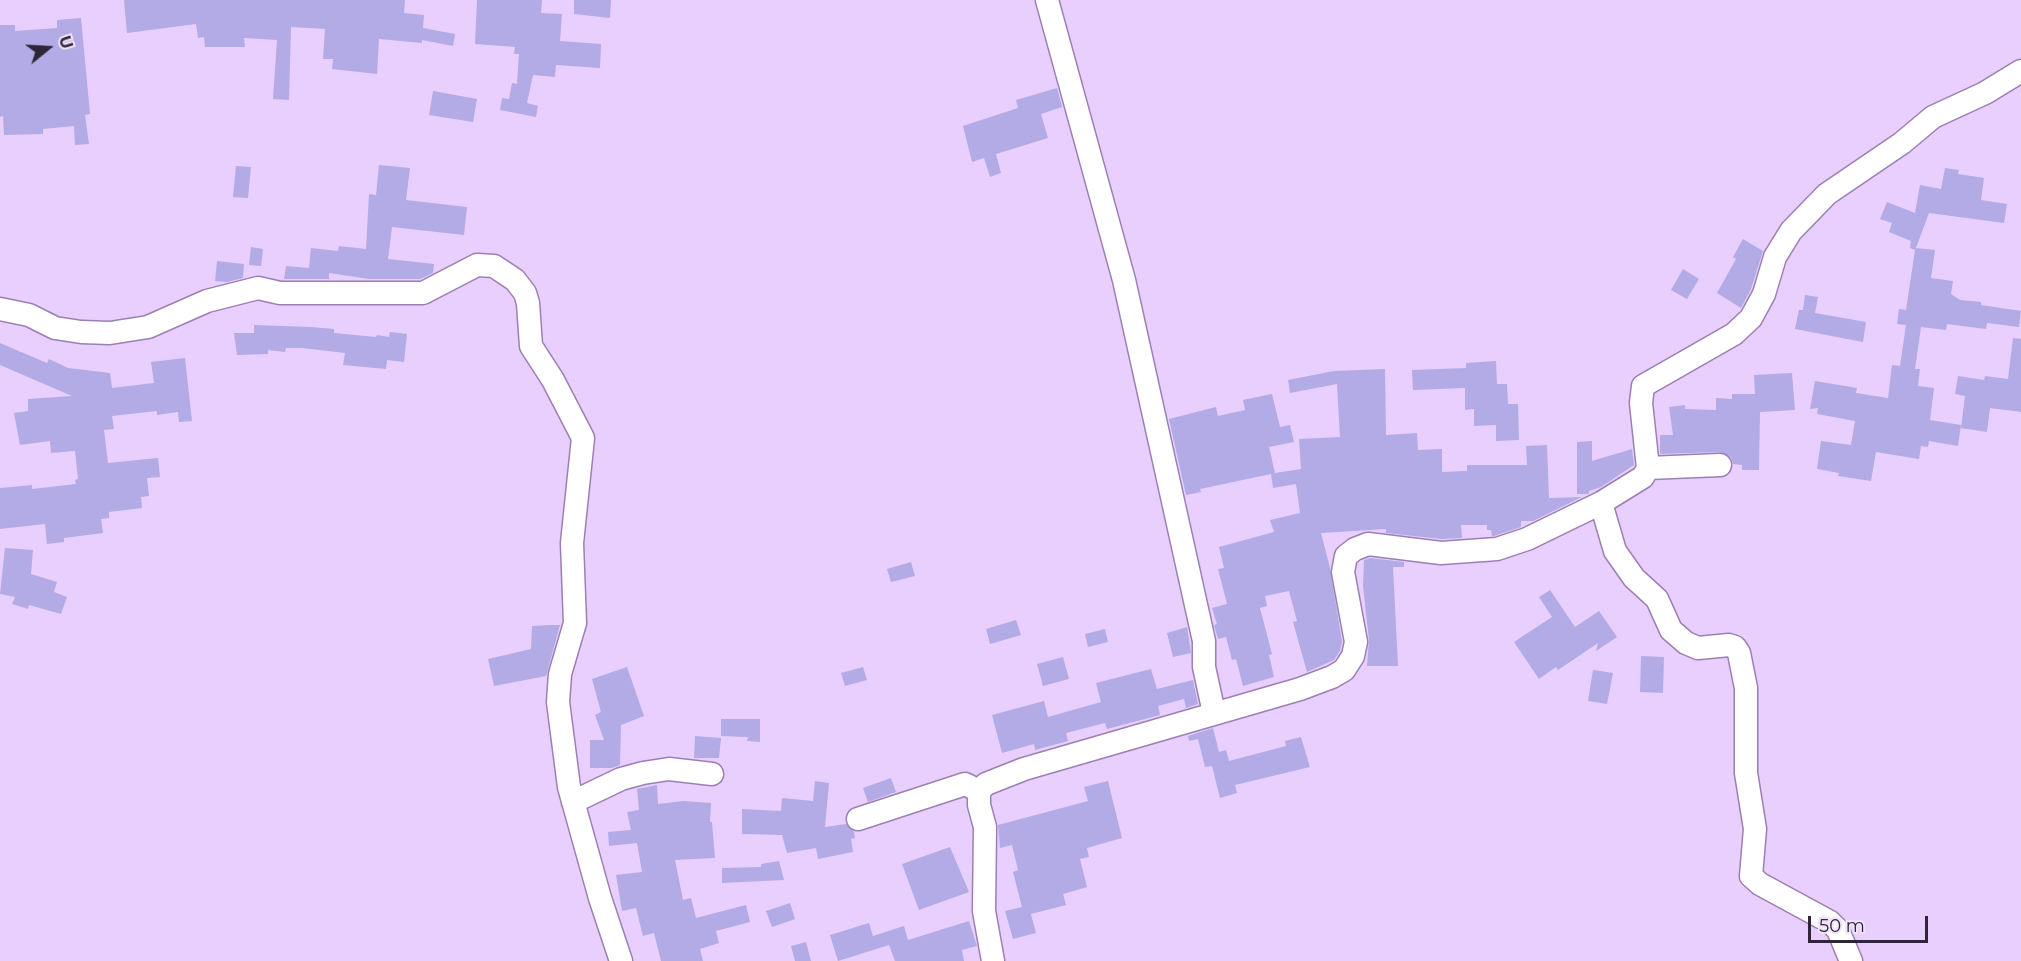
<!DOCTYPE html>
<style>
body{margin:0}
#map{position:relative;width:2021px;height:961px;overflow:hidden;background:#e8cffd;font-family:Montserrat,sans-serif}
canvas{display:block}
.north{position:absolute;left:18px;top:18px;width:60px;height:60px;-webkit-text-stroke:4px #efe2fa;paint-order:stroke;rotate:72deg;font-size:16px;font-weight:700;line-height:24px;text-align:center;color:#302439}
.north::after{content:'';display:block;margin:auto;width:21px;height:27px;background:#302439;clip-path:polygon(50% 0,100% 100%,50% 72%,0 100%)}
.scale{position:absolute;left:1808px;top:916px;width:120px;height:27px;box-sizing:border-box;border:3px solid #302439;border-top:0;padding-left:8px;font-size:18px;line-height:21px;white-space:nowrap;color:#302439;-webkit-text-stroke:4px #efe2fa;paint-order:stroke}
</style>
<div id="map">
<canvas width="2021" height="961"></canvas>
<div class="north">U</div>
<div class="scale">50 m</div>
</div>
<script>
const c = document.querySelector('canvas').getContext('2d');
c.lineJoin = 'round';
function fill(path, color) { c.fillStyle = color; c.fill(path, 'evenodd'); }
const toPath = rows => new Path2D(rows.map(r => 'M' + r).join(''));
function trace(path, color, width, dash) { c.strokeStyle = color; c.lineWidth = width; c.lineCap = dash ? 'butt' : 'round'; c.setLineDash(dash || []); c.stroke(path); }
fill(toPath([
 [124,0,405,0,404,13,424,15,423,28,455,34,453,46,422,40,422,43,379,39,377,74,332,69,333,59,323,59,325,29,291,27,289,100,273,99,277,40,244,38,245,47,205,47,204,37,198,38,196,24,127,33],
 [477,0,542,0,541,13,562,14,560,41,601,44,600,68,556,65,555,77,533,75,527,103,538,106,536,117,500,110,502,98,509,99,512,83,517,84,519,54,514,54,515,47,475,44],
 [574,0,611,0,610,18,574,14],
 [81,18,90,114,85,115,89,144,75,145,74,126,43,129,43,134,4,135,3,116,0,117,0,25,15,25,15,31,57,28,57,20],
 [1057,88,1062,107,1041,114,1048,138,996,154,1001,173,990,177,984,158,972,162,963,126,1018,108,1016,100],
 [433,91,477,99,473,122,429,115],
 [379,165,410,168,406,200,467,207,464,235,392,227,388,259,434,264,433,273,420,279,369,279,329,273,329,279,284,279,286,266,309,268,311,248,338,251,339,246,366,249,369,194,376,195],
 [236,166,251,167,248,198,233,197],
 [1945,168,1959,170,1958,174,1984,178,1981,200,2007,204,2004,223,1929,213,1916,248,1935,250,1931,278,1953,281,1951,294,1960,300,1981,302,1981,305,2021,311,2019,327,1987,323,1986,329,1947,324,1946,330,1921,327,1915,369,1920,369,1918,386,1934,388,1930,420,1961,425,1958,446,1929,441,1928,447,1921,446,1919,459,1876,452,1871,481,1838,476,1839,473,1817,469,1821,441,1851,445,1855,421,1817,414,1818,408,1810,409,1815,381,1857,388,1856,393,1888,398,1892,365,1900,366,1906,325,1897,324,1899,309,1906,310,1915,250,1910,248,1911,241,1889,232,1892,223,1880,219,1887,202,1915,213,1920,185,1941,189],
 [1743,239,1763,251,1751,289,1741,308,1717,293,1736,259,1733,257],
 [251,247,263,249,261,266,249,265],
 [217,261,244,264,243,278,227,282,215,281],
 [1683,269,1699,279,1687,299,1671,290],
 [1805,295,1818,297,1815,313,1866,322,1863,342,1795,329,1799,310,1803,310],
 [254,325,311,327,334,329,334,333,376,337,377,335,389,337,390,332,407,334,404,362,387,360,386,369,343,365,345,353,302,348,286,348,285,352,268,350,268,354,237,355,234,333,254,333],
 [2013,338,2021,339,2021,412,1990,408,1987,432,1961,428,1965,396,1955,394,1958,376,1984,380,1985,376,2008,379],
 [0,343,47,363,49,359,68,368,110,373,112,388,154,383,151,362,185,358,192,421,179,422,178,412,157,415,157,411,112,416,114,429,104,430,108,463,158,458,160,477,147,478,149,496,141,497,142,508,109,512,109,518,101,519,103,533,64,538,64,542,47,544,45,524,0,529,0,488,32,485,32,489,76,484,75,480,78,479,75,451,51,453,50,441,20,445,14,413,28,411,28,399,72,396,0,365],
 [1496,361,1497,384,1507,384,1508,404,1518,404,1519,440,1496,441,1496,425,1474,426,1474,409,1465,410,1465,388,1413,390,1412,370,1466,368,1466,363],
 [1385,369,1386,435,1417,433,1418,450,1442,449,1442,472,1467,471,1467,465,1527,465,1526,446,1547,445,1549,498,1582,497,1533,521,1521,521,1521,527,1494,536,1492,536,1491,530,1487,530,1487,525,1461,525,1462,538,1441,539,1386,533,1386,529,1321,533,1330,568,1342,642,1340,651,1334,660,1307,672,1293,622,1297,621,1289,591,1265,596,1267,606,1260,608,1272,654,1269,655,1274,677,1243,686,1236,659,1232,660,1226,637,1218,639,1214,625,1217,624,1212,608,1227,604,1218,569,1224,568,1219,547,1274,532,1270,520,1300,513,1296,484,1273,488,1271,474,1200,489,1201,492,1186,495,1169,419,1216,407,1218,416,1245,410,1243,400,1272,394,1280,427,1290,425,1294,442,1269,447,1275,473,1301,469,1299,439,1340,437,1337,384,1290,393,1288,380,1334,371],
 [1792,373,1795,410,1760,412,1759,470,1742,470,1742,465,1733,464,1731,457,1720,452,1660,454,1660,435,1673,435,1669,407,1685,405,1685,409,1716,410,1716,398,1732,399,1732,394,1755,394,1754,375],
 [1592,441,1592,461,1632,449,1634,465,1601,487,1589,491,1589,494,1577,494,1577,442],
 [5,548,33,550,31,574,57,582,54,592,67,597,61,614,29,605,28,609,12,604,15,597,0,594],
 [1370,558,1404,562,1404,567,1393,567,1398,666,1367,666,1369,640,1363,586,1364,560],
 [911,562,915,576,891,582,887,569],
 [1550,590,1575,627,1599,611,1617,637,1596,651,1598,643,1558,670,1556,667,1539,679,1514,642,1552,617,1539,597],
 [1016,620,1021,635,990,644,986,629],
 [549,625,560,625,546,676,494,686,488,659,531,649,532,626],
 [1187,627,1191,653,1173,657,1167,633],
 [1105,629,1108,642,1088,647,1085,634],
 [1641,656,1664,657,1663,693,1640,692],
 [1063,657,1069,679,1043,686,1037,664],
 [627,667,644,716,621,725,620,765,612,768,590,768,590,740,604,740,595,715,601,712,592,679],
 [863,667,867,680,845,686,841,673],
 [1151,669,1157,689,1193,680,1198,704,1186,708,1184,699,1158,706,1160,715,1107,729,1105,723,1066,733,1068,741,1035,750,1034,744,1002,753,992,715,1044,701,1048,717,1101,702,1096,683],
 [1593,670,1613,673,1607,704,1588,701],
 [721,719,760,719,760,742,747,741,748,737,721,736],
 [1213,728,1219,752,1226,750,1229,761,1286,746,1285,741,1301,737,1310,767,1235,785,1237,793,1220,798,1212,766,1205,767,1198,739,1189,741,1188,736],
 [695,736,721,738,719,758,694,758],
 [891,778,896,792,868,802,863,788],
 [815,781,829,783,825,827,846,824,854,832,855,838,851,839,853,852,818,859,816,848,787,853,782,835,742,834,742,809,781,811,782,798,813,801],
 [1108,781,1122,838,1087,848,1089,857,1080,859,1087,887,1063,894,1066,905,1031,914,1036,933,1013,939,1005,911,1022,907,1013,872,1018,870,1012,845,1000,848,998,825,1088,801,1084,787],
 [657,785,658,804,684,801,711,803,710,822,712,822,715,858,675,860,683,900,691,898,696,918,746,905,750,922,716,931,719,943,700,949,703,961,661,961,654,933,643,936,636,908,622,911,616,875,642,872,637,843,609,846,608,832,631,830,627,812,639,810,637,789],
 [950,847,969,892,919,910,902,864],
 [779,861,784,880,722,883,722,868,761,867,761,864],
 [790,903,795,919,772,927,766,911],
 [969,921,977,946,962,950,964,961,895,961,889,945,838,961,830,935,869,923,873,936,904,926,908,940],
 [806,942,811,961,795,961,791,946]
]), '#b2abe6');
const minor = toPath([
 [1047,0,1124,280,1204,641,1204,667,1214,713],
 [0,309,29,315,55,328,81,332,110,333,148,327,207,301,258,288,280,293,423,293,477,265,494,266,515,280,525,293,528,303,531,346,553,380,583,438,572,543,575,623,560,674,558,702,569,787,600,898,621,961],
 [1648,468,1720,465],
 [1601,503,1615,551,1634,578,1657,599,1671,630,1686,643,1698,648,1729,645,1735,647,1739,653,1746,688,1746,773,1755,829,1751,876,1760,884,1830,922,1838,930,1851,961],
 [573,802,621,779,643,773,669,769,712,774],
 [858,819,965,784,979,791],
 [993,961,984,911,985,827,979,805,979,791,986,784,1024,769,1300,689,1332,677,1344,670,1353,656,1356,642,1343,572,1346,556,1355,549,1368,544,1441,553,1497,549,1527,539,1601,503,1643,477,1648,468,1641,403,1643,386,1734,334,1751,318,1764,294,1775,257,1791,231,1827,194,1902,143,1933,117,1985,93,2021,71]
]);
trace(minor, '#9c7fb4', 25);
trace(minor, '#fff', 22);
</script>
